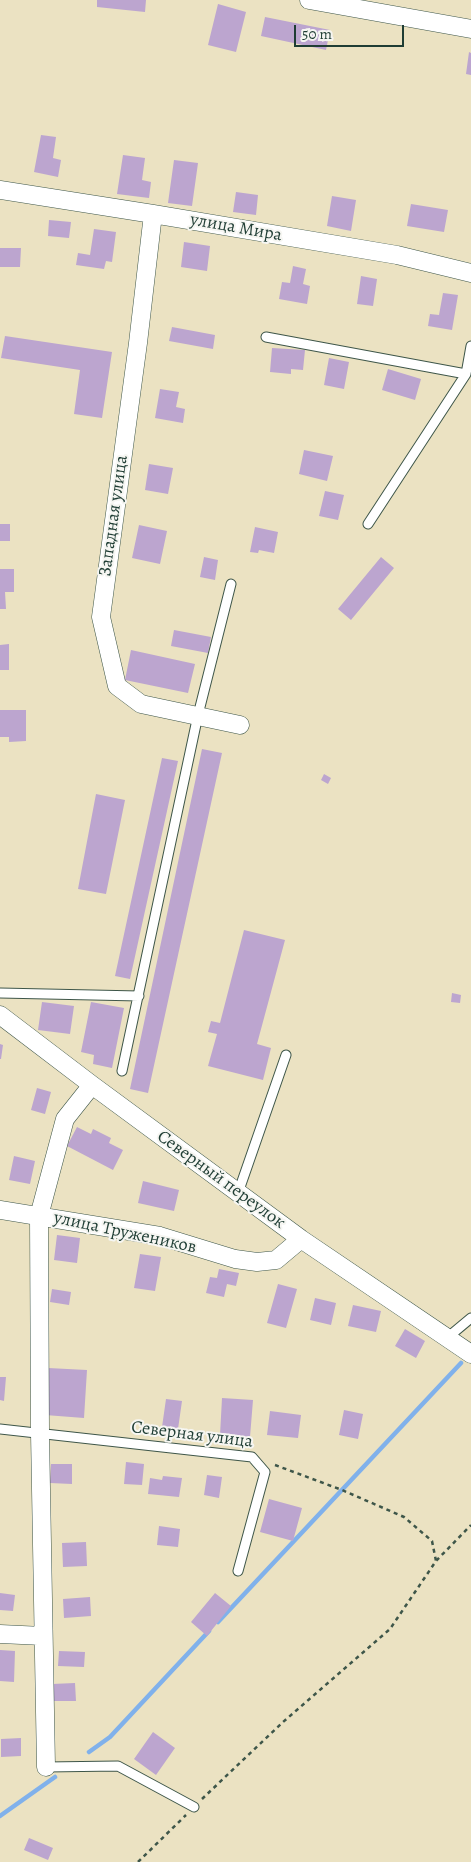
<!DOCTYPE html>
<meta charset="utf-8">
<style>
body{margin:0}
#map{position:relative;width:471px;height:1862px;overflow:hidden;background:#ebe2c2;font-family:Alegreya,serif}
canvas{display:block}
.scale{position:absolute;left:294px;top:25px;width:110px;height:22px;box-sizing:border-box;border:2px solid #1f3d34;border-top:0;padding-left:6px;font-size:15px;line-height:18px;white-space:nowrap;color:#1f3d34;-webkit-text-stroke:4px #f6f6f2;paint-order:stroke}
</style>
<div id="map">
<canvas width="471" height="1862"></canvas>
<div class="scale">50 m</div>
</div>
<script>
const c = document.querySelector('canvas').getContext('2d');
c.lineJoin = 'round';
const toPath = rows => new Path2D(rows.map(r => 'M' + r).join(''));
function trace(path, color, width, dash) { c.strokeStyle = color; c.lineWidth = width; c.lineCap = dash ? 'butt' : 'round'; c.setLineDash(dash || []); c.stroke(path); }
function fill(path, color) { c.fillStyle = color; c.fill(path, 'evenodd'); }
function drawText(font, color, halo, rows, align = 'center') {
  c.font = font + ' Alegreya,serif'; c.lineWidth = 4; c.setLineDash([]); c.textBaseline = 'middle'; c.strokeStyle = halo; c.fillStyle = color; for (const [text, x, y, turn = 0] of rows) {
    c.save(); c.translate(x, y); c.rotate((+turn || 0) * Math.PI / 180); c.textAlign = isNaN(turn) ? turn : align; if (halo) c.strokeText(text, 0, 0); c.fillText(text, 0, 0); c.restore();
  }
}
trace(toPath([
 [218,1622,461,1363],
 [89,1752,110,1737,209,1631],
 [0,1816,55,1777]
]), '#80b1eb', 4.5);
fill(toPath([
 [97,0,146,0,145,12,97,7],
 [218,4,246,12,236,52,208,45],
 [265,17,330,30,326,50,261,36],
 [469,52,471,53,471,75,466,74],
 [41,135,56,137,53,158,61,160,58,177,34,172],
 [123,155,145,158,142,180,151,182,149,198,117,194],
 [174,160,198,163,192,206,168,203],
 [236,192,258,195,256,215,233,212],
 [332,196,356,200,351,231,327,226],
 [411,204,448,210,444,232,407,226],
 [49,220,71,222,69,238,48,236],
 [94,229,116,232,112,262,106,261,104,269,76,265,78,253,90,255],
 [184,242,210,246,207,271,181,267],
 [0,248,21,248,20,267,0,267],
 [293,266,306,269,303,284,310,286,307,304,279,299,282,282,290,283],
 [361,276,377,279,373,306,357,304],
 [443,293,458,295,452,330,428,326,430,314,439,315],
 [172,327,215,335,213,349,169,341],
 [5,336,112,352,102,418,74,414,80,370,1,358],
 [272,348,305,350,303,370,291,369,291,374,270,372],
 [329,358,349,362,344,389,324,385],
 [388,369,421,379,415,400,382,390],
 [160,389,179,392,176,407,185,409,183,423,155,418],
 [304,450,333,456,327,481,299,474],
 [149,464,173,468,168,494,145,490],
 [325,491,344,495,338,520,319,516],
 [0,524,10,524,10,541,0,541],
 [139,525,167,531,160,564,132,558],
 [255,527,278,532,274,553,259,550,258,553,250,552],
 [204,557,218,560,215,580,200,577],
 [381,557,394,568,351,620,338,609],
 [0,569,14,569,14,592,5,592,6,609,0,609],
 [174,630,211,637,208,653,171,646],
 [9,644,9,670,0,670,0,645],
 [131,650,195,664,188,693,125,680],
 [0,710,26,710,26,741,9,742,9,737,0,737],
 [202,749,222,753,148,1093,130,1089],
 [162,758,178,761,130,979,115,976],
 [324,774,331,778,328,784,321,780],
 [96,794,125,800,106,894,78,889],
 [244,930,285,940,257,1044,271,1048,263,1080,208,1066,217,1034,208,1032,211,1021,220,1023],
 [452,993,461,995,460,1003,451,1002],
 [42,1002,74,1006,70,1034,38,1030],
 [91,1002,124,1008,112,1068,93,1064,94,1055,81,1052],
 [0,1044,3,1045,1,1059,0,1059],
 [37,1088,51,1092,45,1114,31,1110],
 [77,1127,91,1134,93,1129,111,1138,109,1143,123,1150,113,1170,67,1146],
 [14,1156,35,1161,30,1184,9,1180],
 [143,1181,179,1190,174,1211,138,1203],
 [57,1235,80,1238,77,1263,54,1260],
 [140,1254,161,1257,155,1291,134,1288],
 [219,1269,239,1273,236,1286,227,1284,224,1297,206,1293,210,1277,217,1278],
 [278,1284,297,1289,286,1328,267,1323],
 [52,1289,71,1292,69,1305,50,1302],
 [315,1298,336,1303,331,1325,310,1320],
 [353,1305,381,1311,376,1332,348,1326],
 [405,1329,425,1341,416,1358,395,1346],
 [48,1368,87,1370,84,1418,45,1415],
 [0,1377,6,1377,4,1401,0,1400],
 [222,1398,253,1400,250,1437,220,1435],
 [166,1399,182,1401,178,1429,162,1427],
 [344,1410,363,1414,358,1439,339,1435],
 [270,1411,301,1415,298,1438,267,1435],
 [126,1462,144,1464,142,1485,124,1484],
 [51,1464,72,1464,72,1484,50,1483],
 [207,1475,222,1477,219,1498,204,1495],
 [163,1476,182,1478,179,1497,148,1494,150,1478,162,1480],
 [269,1499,302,1508,293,1541,260,1532],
 [159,1526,180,1529,178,1547,157,1545],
 [86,1542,87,1566,63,1567,62,1543],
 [0,1593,15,1595,13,1611,0,1610],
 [215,1593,231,1606,207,1636,191,1622],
 [90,1597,91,1616,64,1618,63,1599],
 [0,1650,15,1651,14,1682,0,1681],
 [59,1651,85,1652,84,1667,58,1666],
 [75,1683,76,1701,53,1701,52,1684],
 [153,1732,175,1748,156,1775,134,1759],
 [21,1738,21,1756,1,1757,1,1739],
 [29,1838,53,1848,48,1860,24,1850]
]), '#bca5cf');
const lane = toPath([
 [266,337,466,374],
 [368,524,466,374,471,346],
 [0,993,139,996],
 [122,1071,198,715,231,584],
 [238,1193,286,1055],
 [447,1338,471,1318],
 [0,1429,252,1457,265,1472,238,1571],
 [46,1767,118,1766,194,1807]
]);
const street = toPath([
 [309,0,471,29],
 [0,190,153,214,397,255,471,273],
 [153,214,138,343,101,617,117,686,141,704,240,725],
 [0,1015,92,1085,301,1239,471,1354],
 [0,1210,160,1236,235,1259,257,1262,276,1260,301,1239],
 [0,1634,43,1636],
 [46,1767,40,1433,39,1216,65,1119,92,1085]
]);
trace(lane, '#3e5649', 11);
trace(street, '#3e5649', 19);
trace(toPath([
 [275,1465,342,1490,404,1517,432,1541,436,1561],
 [202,1799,283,1722,390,1629,436,1561,471,1525],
 [138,1862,186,1815]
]), '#3e5649', 2.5, [4, 4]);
trace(lane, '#fff', 9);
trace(street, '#fff', 18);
drawText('18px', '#1f3d34', '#f6f6f2', [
 ["улица Мира",236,228,10],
 ["Западная улица",114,516,-82],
 ["Северный переулок",221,1180,36],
 ["улица Тружеников",125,1233,12],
 ["Северная улица",192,1435,7]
]);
</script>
